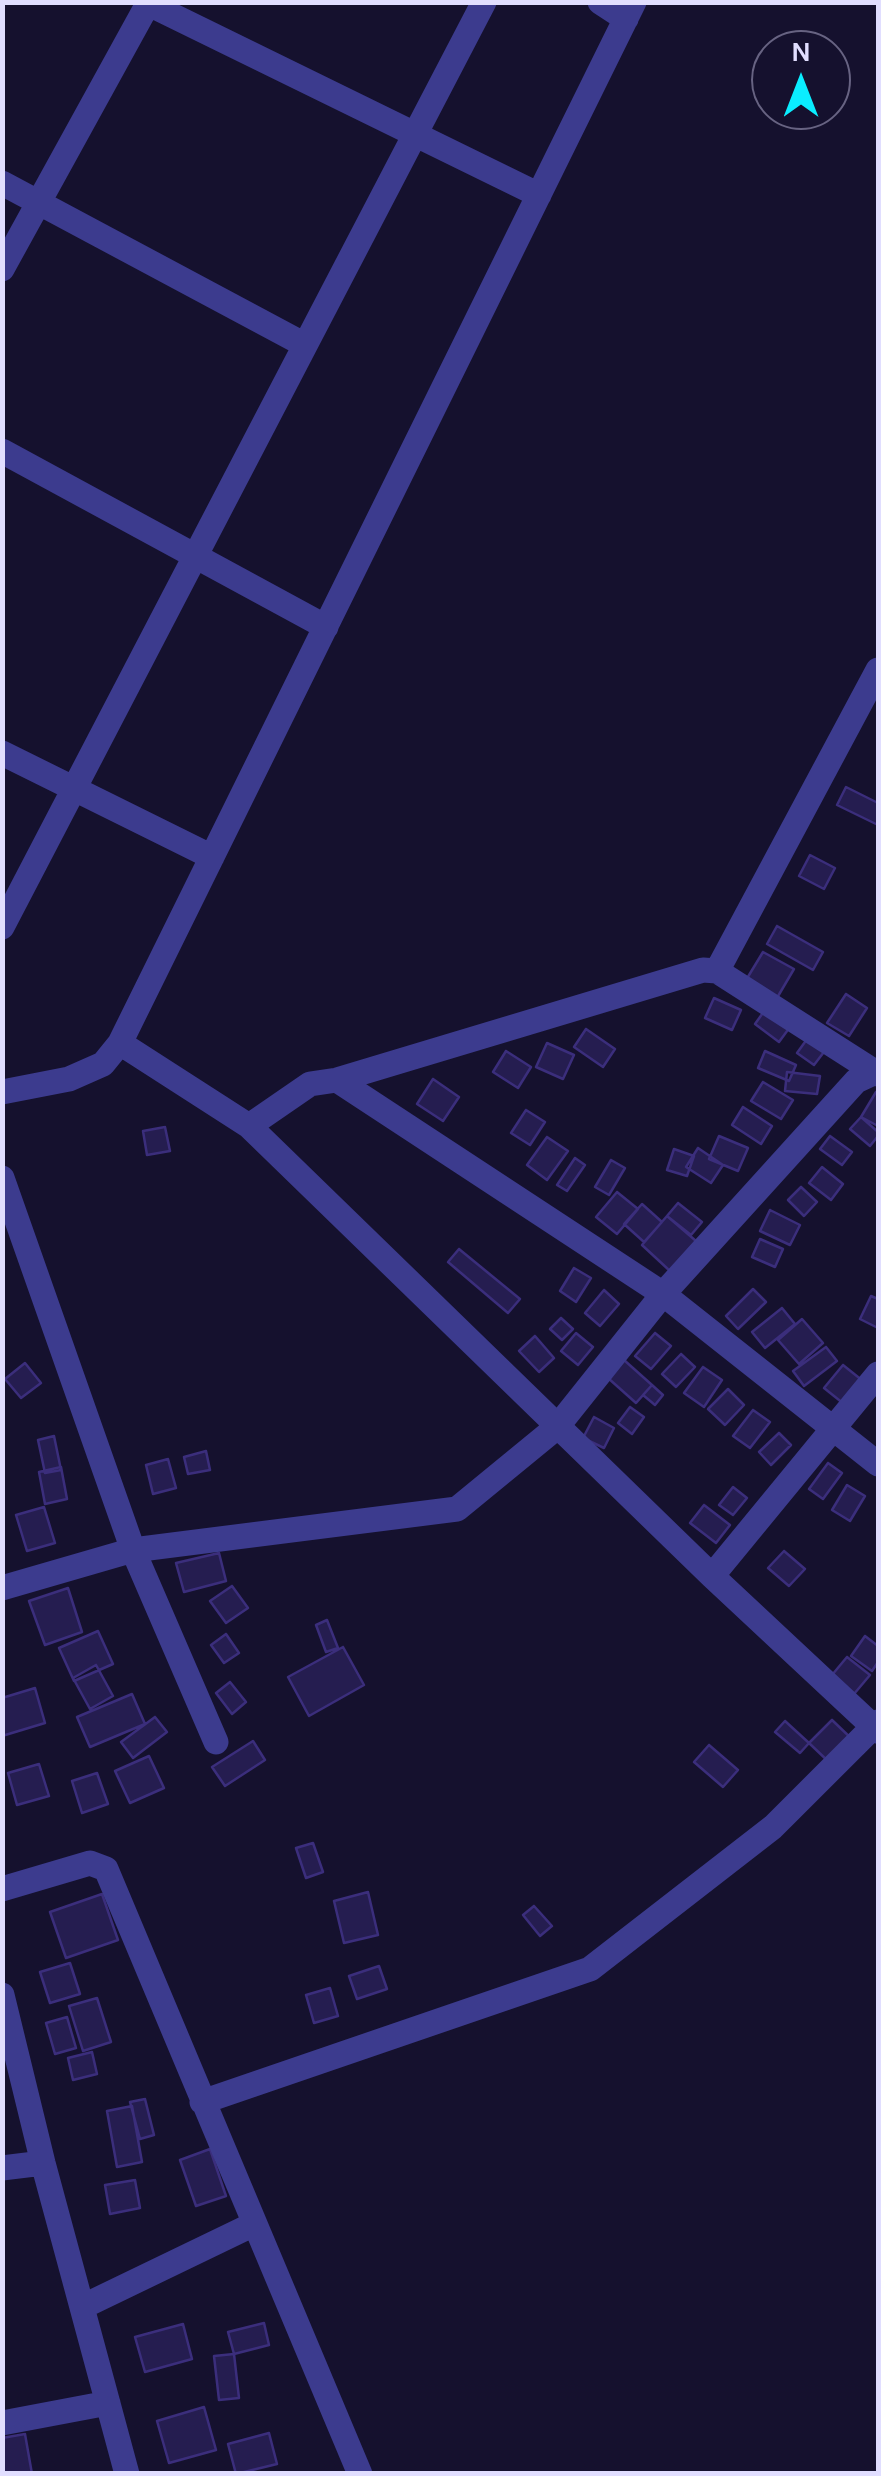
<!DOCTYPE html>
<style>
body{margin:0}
#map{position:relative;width:881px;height:2476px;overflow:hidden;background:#15112e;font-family:Karla,sans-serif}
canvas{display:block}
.frame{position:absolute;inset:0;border:5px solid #e1deff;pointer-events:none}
.north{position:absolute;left:751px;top:30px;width:100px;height:100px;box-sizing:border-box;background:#15112e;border:2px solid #676382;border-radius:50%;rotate:0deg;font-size:28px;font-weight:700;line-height:40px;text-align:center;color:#e1deff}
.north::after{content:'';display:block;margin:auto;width:35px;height:45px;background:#0aedff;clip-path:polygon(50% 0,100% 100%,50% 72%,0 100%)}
</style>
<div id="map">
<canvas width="881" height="2476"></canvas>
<div class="frame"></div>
<div class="north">N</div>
</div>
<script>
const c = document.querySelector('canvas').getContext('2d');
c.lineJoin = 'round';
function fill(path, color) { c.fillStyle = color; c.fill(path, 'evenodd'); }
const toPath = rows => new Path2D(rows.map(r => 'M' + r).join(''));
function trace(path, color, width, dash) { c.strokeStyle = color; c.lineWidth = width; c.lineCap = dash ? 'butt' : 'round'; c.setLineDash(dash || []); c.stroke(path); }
const building = toPath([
 [846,787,878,803,878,825,837,805,846,787],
 [810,855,835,868,824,889,799,876,810,855],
 [777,926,823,952,813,970,767,944,777,926],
 [763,952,794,969,774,1003,743,985,763,952],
 [846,994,867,1008,849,1036,827,1023,846,994],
 [714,998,741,1010,732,1030,705,1018,714,998],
 [765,1010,790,1027,779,1042,755,1024,765,1010],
 [586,1029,615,1049,603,1067,574,1047,586,1029],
 [810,1035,827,1048,814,1065,797,1053,810,1035],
 [547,1043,574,1055,563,1079,536,1067,547,1043],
 [506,1051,531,1067,518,1088,493,1072,506,1051],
 [765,1051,796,1065,789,1081,758,1068,765,1051],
 [787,1072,820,1076,817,1094,785,1091,787,1072],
 [433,1079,459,1097,443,1121,417,1104,433,1079],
 [763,1082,793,1100,781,1119,751,1101,763,1082],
 [876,1092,878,1093,878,1126,861,1117,876,1092],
 [743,1107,772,1126,761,1144,732,1125,743,1107],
 [526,1110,545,1122,530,1145,511,1133,526,1110],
 [861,1117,878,1132,878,1136,870,1146,850,1129,861,1117],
 [165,1127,170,1151,147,1155,143,1131,165,1127],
 [719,1136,748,1148,738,1171,709,1159,719,1136],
 [830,1136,852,1152,842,1165,820,1149,830,1136],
 [547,1137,568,1151,547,1180,527,1165,547,1137],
 [698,1148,723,1165,711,1183,686,1167,698,1148],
 [674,1149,694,1156,687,1176,667,1170,674,1149],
 [575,1158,585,1165,567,1191,557,1185,575,1158],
 [611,1160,625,1168,609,1195,595,1187,611,1160],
 [822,1167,843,1184,831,1200,809,1183,822,1167],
 [801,1187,817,1202,804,1216,788,1200,801,1187],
 [617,1192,638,1209,617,1234,596,1217,617,1192],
 [678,1203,702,1222,691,1235,667,1216,678,1203],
 [642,1204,662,1222,644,1242,624,1224,642,1204],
 [770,1210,800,1225,790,1245,760,1231,770,1210],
 [667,1216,696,1241,670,1271,642,1245,667,1216],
 [760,1239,783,1249,775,1267,752,1257,760,1239],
 [459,1249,520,1299,508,1313,448,1262,459,1249],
 [574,1268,591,1278,576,1302,560,1291,574,1268],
 [753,1289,766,1302,738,1329,726,1316,753,1289],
 [604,1290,619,1304,600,1326,585,1313,604,1290],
 [871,1296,878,1299,878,1328,860,1319,871,1296],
 [782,1308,795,1324,765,1348,752,1332,782,1308],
 [561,1318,573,1329,562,1340,550,1329,561,1318],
 [802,1319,823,1343,799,1364,778,1340,802,1319],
 [576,1333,593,1347,578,1365,561,1351,576,1333],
 [655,1333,671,1346,651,1369,635,1356,655,1333],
 [535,1336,554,1358,539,1372,519,1351,535,1336],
 [826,1347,837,1361,804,1386,793,1371,826,1347],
 [681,1354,695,1367,676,1387,662,1374,681,1354],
 [624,1360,652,1385,636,1403,608,1378,624,1360],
 [25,1363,41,1383,21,1398,5,1379,25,1363],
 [843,1365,863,1381,844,1404,824,1388,843,1365],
 [703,1367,722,1380,704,1407,684,1393,703,1367],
 [652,1385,663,1395,655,1405,643,1395,652,1385],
 [728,1389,744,1405,725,1425,708,1409,728,1389],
 [630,1407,644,1417,632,1434,618,1423,630,1407],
 [753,1410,770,1422,750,1448,733,1436,753,1410],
 [594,1417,614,1428,604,1448,583,1438,594,1417],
 [779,1433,791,1445,771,1465,759,1452,779,1433],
 [54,1436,61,1470,45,1473,38,1440,54,1436],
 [206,1451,210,1470,188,1474,184,1457,206,1451],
 [168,1459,176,1488,153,1494,146,1465,168,1459],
 [828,1463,842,1473,823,1499,809,1489,828,1463],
 [61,1467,67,1499,45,1504,39,1472,61,1467],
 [847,1485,865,1496,850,1521,832,1510,847,1485],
 [733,1487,747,1498,733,1515,719,1505,733,1487],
 [704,1505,730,1525,716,1543,690,1523,704,1505],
 [44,1507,55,1543,27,1551,16,1515,44,1507],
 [784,1551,805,1569,789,1586,768,1568,784,1551],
 [219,1553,226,1581,184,1592,176,1563,219,1553],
 [232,1586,248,1608,226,1623,210,1601,232,1586],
 [68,1588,82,1632,45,1645,29,1601,68,1588],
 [327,1620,338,1648,326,1652,316,1625,327,1620],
 [98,1631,113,1664,74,1681,59,1648,98,1631],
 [226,1634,239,1653,224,1663,211,1645,226,1634],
 [865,1636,878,1646,878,1662,872,1671,851,1656,865,1636],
 [343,1647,364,1685,309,1716,288,1677,343,1647],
 [847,1657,870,1675,854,1694,832,1675,847,1657],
 [96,1665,113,1696,90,1709,73,1678,96,1665],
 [230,1682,246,1702,232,1714,216,1693,230,1682],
 [35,1688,45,1723,2,1736,2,1698,35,1688],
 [132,1694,145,1724,90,1747,77,1717,132,1694],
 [155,1717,167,1732,133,1758,121,1742,155,1717],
 [832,1720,854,1741,831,1764,809,1743,832,1720],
 [785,1721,809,1743,800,1753,775,1732,785,1721],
 [253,1741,265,1760,225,1786,212,1767,253,1741],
 [709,1745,738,1770,723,1787,694,1762,709,1745],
 [149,1756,164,1788,130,1803,115,1771,149,1756],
 [39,1764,49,1796,17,1805,8,1773,39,1764],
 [97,1773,108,1804,82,1813,72,1781,97,1773],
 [313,1843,323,1872,306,1878,296,1848,313,1843],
 [368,1892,378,1935,344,1943,334,1901,368,1892],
 [102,1894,118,1940,66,1958,50,1912,102,1894],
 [534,1906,552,1926,540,1936,523,1915,534,1906],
 [70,1963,80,1994,50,2003,40,1972,70,1963],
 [379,1966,387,1989,357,1999,349,1976,379,1966],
 [330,1988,338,2016,314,2023,306,1995,330,1988],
 [97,1998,111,2042,83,2051,69,2006,97,1998],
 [67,2017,76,2048,55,2054,46,2023,67,2017],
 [92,2052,97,2074,73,2080,68,2058,92,2052],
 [145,2099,154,2135,140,2139,130,2102,145,2099],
 [132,2106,142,2162,117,2167,107,2111,132,2106],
 [210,2149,226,2196,196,2206,180,2160,210,2149],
 [135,2180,140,2208,110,2214,105,2185,135,2180],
 [264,2323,269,2345,234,2354,228,2332,264,2323],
 [183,2324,192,2359,145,2372,135,2337,183,2324],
 [234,2354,239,2398,219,2400,214,2356,234,2354],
 [204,2407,216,2450,169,2463,157,2421,204,2407],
 [269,2433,277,2464,236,2474,228,2444,269,2433],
 [25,2434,32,2474,2,2474,2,2438,25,2434]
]);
fill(building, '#251d50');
trace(building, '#3b2e7c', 2.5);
trace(toPath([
 [600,2,626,19],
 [149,4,539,195],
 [2,183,305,345],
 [2,269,149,2],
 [2,451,326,627],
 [2,753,212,857],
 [2,927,484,2],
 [717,971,878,670],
 [120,1043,249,1126,712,1576,878,1731],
 [337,1080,663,1294,878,1464],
 [2,1092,69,1079,103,1064,120,1043,634,2],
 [249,1126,310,1084,337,1080,703,970,717,971,878,1074],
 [2,1178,133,1550,216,1742],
 [712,1576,878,1374],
 [2,1588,133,1550,457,1509,557,1427,663,1294,856,1081,878,1071],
 [2,1889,90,1863,106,1869,360,2474],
 [2,1995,43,2163,127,2474],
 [202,2102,590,1969,773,1827,878,1722],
 [2,2168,43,2163],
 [82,2307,254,2224],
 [2,2423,108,2403]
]), '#3c3b8e', 25);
</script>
